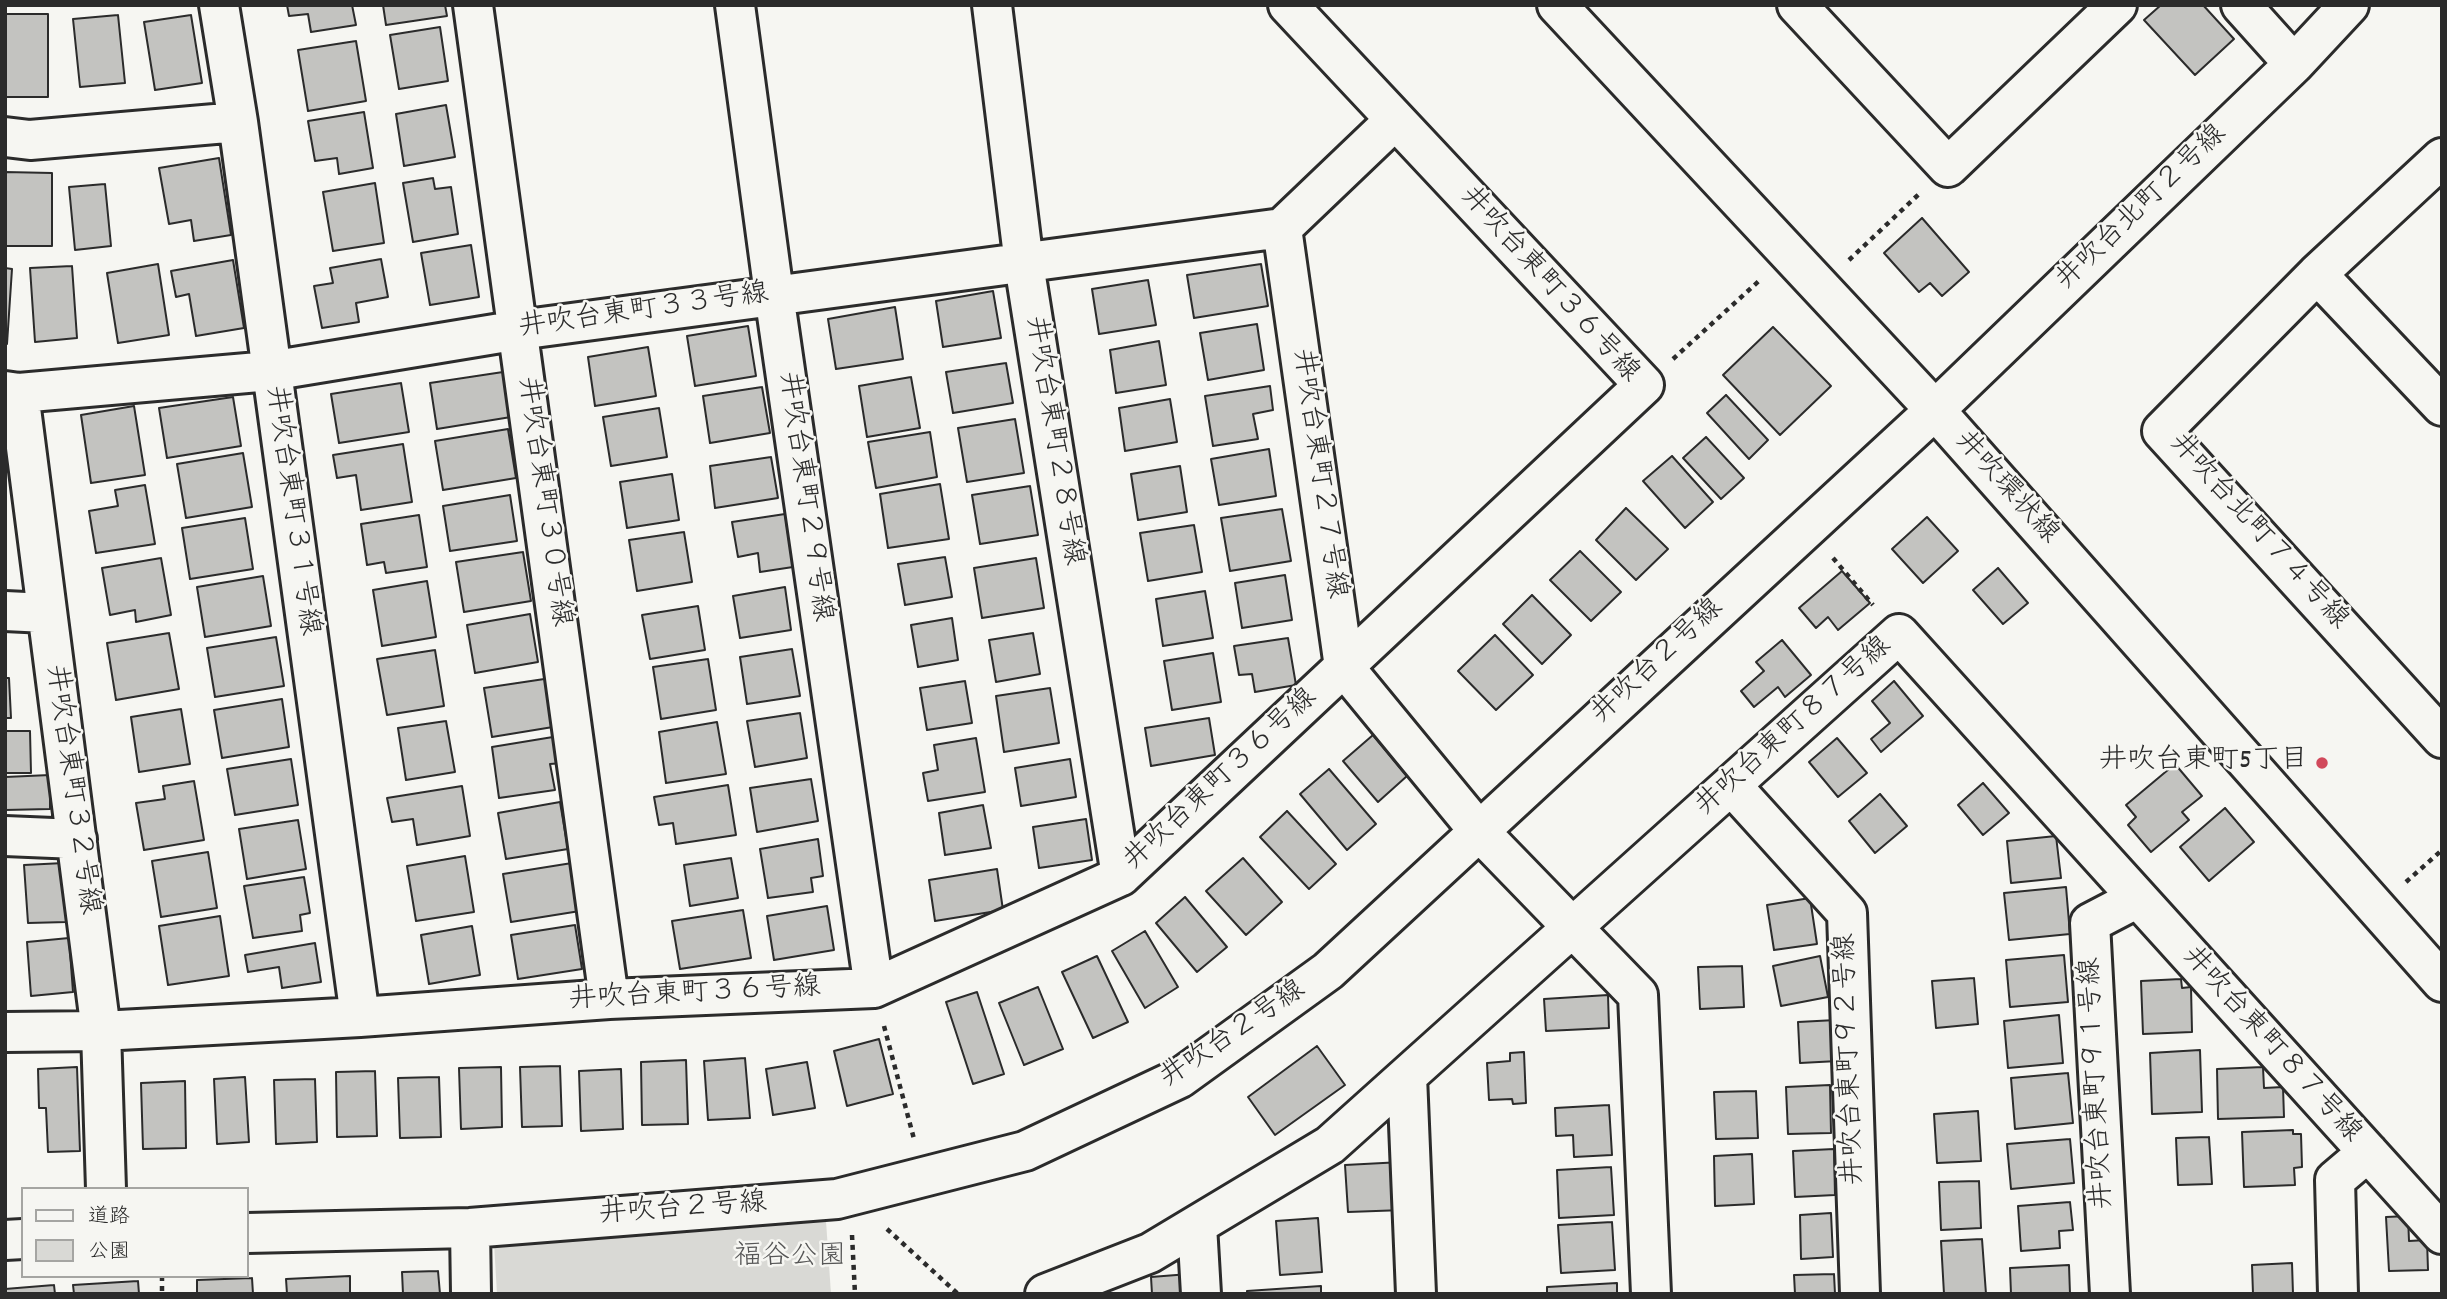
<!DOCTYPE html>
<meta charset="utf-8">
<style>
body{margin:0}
#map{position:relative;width:2447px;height:1299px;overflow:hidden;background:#f6f6f2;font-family:Dekko,"Klee One",sans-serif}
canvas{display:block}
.frame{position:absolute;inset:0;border:7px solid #2b2b2b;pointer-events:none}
.legend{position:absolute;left:21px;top:1187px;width:228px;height:91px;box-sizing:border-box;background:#f6f6f2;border:2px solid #a5a5a2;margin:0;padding:9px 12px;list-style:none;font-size:21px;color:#2b2b2b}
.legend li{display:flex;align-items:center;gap:14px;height:35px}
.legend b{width:35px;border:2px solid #a5a5a2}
</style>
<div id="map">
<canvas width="2447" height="1299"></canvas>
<div class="frame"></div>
<ul class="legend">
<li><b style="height:9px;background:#f6f6f2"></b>道路</li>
<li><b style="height:19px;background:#d9d9d5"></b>公園</li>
</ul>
</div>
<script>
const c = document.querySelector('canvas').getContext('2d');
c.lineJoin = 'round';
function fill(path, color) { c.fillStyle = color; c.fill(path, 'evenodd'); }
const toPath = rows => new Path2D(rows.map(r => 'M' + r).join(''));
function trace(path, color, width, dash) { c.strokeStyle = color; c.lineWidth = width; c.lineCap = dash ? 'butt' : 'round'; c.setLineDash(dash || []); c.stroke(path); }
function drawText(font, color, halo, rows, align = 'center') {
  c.font = font + ' Dekko,"Klee One",sans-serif'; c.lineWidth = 5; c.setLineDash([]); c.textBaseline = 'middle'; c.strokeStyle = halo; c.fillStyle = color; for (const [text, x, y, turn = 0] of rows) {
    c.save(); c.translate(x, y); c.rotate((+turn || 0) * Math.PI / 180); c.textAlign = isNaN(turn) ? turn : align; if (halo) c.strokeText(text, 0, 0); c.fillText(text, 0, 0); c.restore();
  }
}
fill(toPath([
 [826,1221,831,1294,497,1294,494,1243]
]), '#d9d9d5');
const building = toPath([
 [287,5,352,5,356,25,311,32,308,14,289,16,287,5],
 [383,5,445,5,447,16,386,25,383,5],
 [2161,5,2203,5,2234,39,2195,75,2144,20,2161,5],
 [5,14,48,14,48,97,5,97,5,14],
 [118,15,125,83,80,87,73,19,118,15],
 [191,15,202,83,155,90,144,22,191,15],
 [440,27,448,81,399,89,390,35,440,27],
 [356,41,366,101,308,111,298,50,356,41],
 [446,105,455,157,404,166,396,114,446,105],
 [364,112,373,168,339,174,337,158,315,161,308,121,364,112],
 [219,158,231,235,194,241,191,220,169,224,159,168,219,158],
 [5,172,52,173,52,246,5,246,5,172],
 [433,178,435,189,451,187,458,234,413,242,403,183,433,178],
 [375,183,384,243,333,251,323,192,375,183],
 [105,184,111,246,75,250,69,187,105,184],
 [1922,218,1969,272,1942,296,1930,283,1919,292,1884,253,1922,218],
 [471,245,479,297,430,305,421,253,471,245],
 [381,259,388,297,356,303,359,322,322,328,314,286,333,283,330,268,381,259],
 [233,260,244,328,196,336,189,294,176,297,171,271,233,260],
 [158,264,169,335,118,343,107,273,158,264],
 [1261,264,1268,306,1194,318,1187,275,1261,264],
 [72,266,77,338,35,342,30,268,72,266],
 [5,268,12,269,7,344,5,344,5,268],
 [1148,280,1156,325,1099,334,1092,289,1148,280],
 [993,291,1001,338,943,347,936,301,993,291],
 [895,307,903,359,836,369,828,319,895,307],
 [1257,324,1264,370,1208,380,1200,333,1257,324],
 [748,326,756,376,695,386,687,336,748,326],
 [1773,327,1831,386,1780,435,1723,375,1773,327],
 [1159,341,1166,385,1116,393,1110,350,1159,341],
 [648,347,656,396,595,406,588,357,648,347],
 [1006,363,1013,403,953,413,946,372,1006,363],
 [503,372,511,417,437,429,430,383,503,372],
 [911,377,920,428,867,437,859,386,911,377],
 [401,383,409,432,339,443,331,394,401,383],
 [1270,386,1273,410,1253,414,1258,439,1213,446,1205,396,1270,386],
 [762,387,770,433,710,443,703,396,762,387],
 [1726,395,1768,440,1749,459,1707,413,1726,395],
 [233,397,241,446,167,458,159,408,233,397],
 [1170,399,1177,442,1125,451,1119,408,1170,399],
 [134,406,145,475,91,483,81,415,134,406],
 [659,408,667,457,611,466,603,417,659,408],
 [1015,419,1024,473,967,482,958,428,1015,419],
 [508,429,516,478,443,490,435,441,508,429],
 [930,432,937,477,876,488,868,442,930,432],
 [1706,437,1744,478,1721,499,1683,458,1706,437],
 [403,444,412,502,361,510,356,475,337,478,333,455,403,444],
 [1269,449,1276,496,1219,505,1211,459,1269,449],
 [243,453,252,507,186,518,177,464,243,453],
 [1672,456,1713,502,1685,528,1643,481,1672,456],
 [771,457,778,498,715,508,710,466,771,457],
 [1180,466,1187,512,1138,520,1131,474,1180,466],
 [672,474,679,520,627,528,620,482,672,474],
 [940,484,949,539,888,548,880,494,940,484],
 [145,485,155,544,96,553,89,511,118,506,115,490,145,485],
 [1030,486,1038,535,980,544,972,495,1030,486],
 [510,495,517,541,450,551,443,506,510,495],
 [1626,508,1668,549,1636,580,1596,540,1626,508],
 [1282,509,1291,561,1230,571,1221,518,1282,509],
 [785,514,793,567,760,572,758,553,738,557,732,522,785,514],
 [419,515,427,567,386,573,384,562,367,565,361,524,419,515],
 [1927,517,1958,551,1923,583,1892,549,1927,517],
 [245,518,253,569,190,579,182,528,245,518],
 [1194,525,1202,572,1148,581,1140,533,1194,525],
 [684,532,692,582,637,591,629,540,684,532],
 [1580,551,1621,592,1591,621,1550,580,1580,551],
 [523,552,531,601,464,612,456,562,523,552],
 [945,557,952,597,905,605,898,564,945,557],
 [161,558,171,615,136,622,135,610,110,615,102,568,161,558],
 [1036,558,1044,608,982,618,974,568,1036,558],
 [1998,568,2028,603,2003,624,1973,590,1998,568],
 [1842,571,1870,603,1838,630,1828,617,1816,628,1799,608,1842,571],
 [1285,575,1292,620,1242,628,1235,583,1285,575],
 [263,576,271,626,205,637,197,587,263,576],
 [427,581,436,637,382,646,373,590,427,581],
 [785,587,791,630,740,638,733,596,785,587],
 [1205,591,1213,638,1163,646,1156,599,1205,591],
 [1532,595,1571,635,1542,664,1503,624,1532,595],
 [698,606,705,650,650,659,642,615,698,606],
 [530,614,538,662,475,673,467,625,530,614],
 [952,618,958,660,918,667,911,625,952,618],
 [169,633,179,689,116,700,107,643,169,633],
 [1033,633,1040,674,996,682,989,640,1033,633],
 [1495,635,1533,675,1496,710,1458,671,1495,635],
 [276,637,284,686,215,697,207,648,276,637],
 [1288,638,1296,685,1255,692,1252,674,1239,675,1234,646,1288,638],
 [1782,640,1811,675,1785,697,1778,687,1754,707,1741,691,1764,671,1756,662,1782,640],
 [792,649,800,696,747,704,740,657,792,649],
 [435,650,444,706,387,715,377,659,435,650],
 [1213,653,1221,702,1172,710,1164,661,1213,653],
 [708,659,716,710,661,719,653,667,708,659],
 [5,678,9,678,11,718,5,718,5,678],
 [551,678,559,726,492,737,484,688,551,678],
 [965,681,972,723,927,730,920,688,965,681],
 [1894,681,1923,716,1881,752,1871,739,1890,723,1872,701,1894,681],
 [1050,688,1059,743,1004,752,996,696,1050,688],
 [282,699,289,747,222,758,214,710,282,699],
 [181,709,190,764,139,772,131,717,181,709],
 [800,713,807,758,755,767,747,721,800,713],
 [1209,718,1215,755,1151,766,1145,728,1209,718],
 [446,721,455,772,406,780,398,728,446,721],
 [717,722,726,774,666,783,659,732,717,722],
 [5,731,30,731,31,773,5,773,5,731],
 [1373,735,1407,776,1378,802,1343,761,1373,735],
 [559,736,563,763,550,764,555,790,499,798,492,747,559,736],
 [976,738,985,792,928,801,923,773,938,770,934,745,976,738],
 [1837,738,1867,773,1838,797,1809,762,1837,738],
 [291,759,298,805,235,815,227,769,291,759],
 [1070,759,1076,797,1021,806,1015,768,1070,759],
 [2175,764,2202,796,2182,812,2189,820,2151,852,2128,825,2136,817,2126,805,2175,764],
 [1329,769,1376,824,1347,850,1300,794,1329,769],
 [50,775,50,809,5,810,5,777,50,775],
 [811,779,818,821,757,832,750,788,811,779],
 [194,781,204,840,144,850,136,803,165,799,163,786,194,781],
 [1983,783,2009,813,1983,835,1958,805,1983,783],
 [728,785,736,835,676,844,673,823,659,825,654,797,728,785],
 [462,786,470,836,417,845,413,819,392,822,387,798,462,786],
 [1880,794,1907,826,1875,853,1849,821,1880,794],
 [560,802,568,849,506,859,498,813,560,802],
 [983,805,991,848,945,855,939,813,983,805],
 [2225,808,2254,842,2209,881,2180,847,2225,808],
 [1287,811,1336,864,1309,889,1260,837,1287,811],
 [1086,819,1092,860,1039,868,1033,827,1086,819],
 [298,820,306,869,247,879,239,829,298,820],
 [2056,836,2061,878,2011,883,2007,841,2056,836],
 [818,839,823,876,811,878,813,892,768,898,760,849,818,839],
 [208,852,217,908,161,917,152,861,208,852],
 [465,856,474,912,416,921,407,866,465,856],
 [731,858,738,898,690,906,684,865,731,858],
 [1243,858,1282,902,1246,935,1206,891,1243,858],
 [64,863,67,922,28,923,24,865,64,863],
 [572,863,580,911,511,922,503,874,572,863],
 [997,869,1003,910,935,921,929,880,997,869],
 [304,877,310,913,300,915,302,931,253,938,244,886,304,877],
 [2066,887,2070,934,2009,940,2004,893,2066,887],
 [1185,897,1227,947,1197,972,1156,923,1185,897],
 [1810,898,1817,944,1774,950,1767,905,1810,898],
 [827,906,834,950,774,960,767,916,827,906],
 [743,910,751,958,680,969,672,921,743,910],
 [220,916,229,976,168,985,159,926,220,916],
 [575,925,582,969,518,979,511,935,575,925],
 [472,926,480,975,429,984,421,935,472,926],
 [1145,931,1178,987,1145,1008,1112,951,1145,931],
 [69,938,73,992,31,996,27,942,69,938],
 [315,943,321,982,282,988,279,967,248,972,245,955,315,943],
 [2064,955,2068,1002,2010,1007,2006,960,2064,955],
 [1097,956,1128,1022,1093,1038,1062,972,1097,956],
 [1820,956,1828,997,1781,1006,1773,966,1820,956],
 [1742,966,1744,1007,1700,1009,1698,967,1742,966],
 [1974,978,1978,1024,1936,1028,1932,981,1974,978],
 [2181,979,2182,988,2191,987,2192,1032,2143,1034,2141,981,2181,979],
 [1038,987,1063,1049,1024,1065,999,1003,1038,987],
 [977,992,1004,1074,973,1084,946,1002,977,992],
 [1608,995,1609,1028,1546,1031,1544,999,1608,995],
 [2059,1015,2063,1063,2008,1068,2004,1021,2059,1015],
 [1836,1020,1838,1061,1800,1063,1798,1022,1836,1020],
 [879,1039,893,1094,847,1106,834,1051,879,1039],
 [1317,1046,1345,1085,1275,1135,1248,1097,1317,1046],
 [2200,1050,2202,1112,2152,1114,2150,1053,2200,1050],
 [1524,1052,1526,1103,1513,1104,1512,1099,1489,1100,1487,1063,1510,1061,1510,1053,1524,1052],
 [745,1058,750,1118,708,1120,704,1061,745,1058],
 [686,1060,688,1124,642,1125,641,1062,686,1060],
 [807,1062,815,1108,773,1115,766,1069,807,1062],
 [560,1066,562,1126,522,1127,520,1067,560,1066],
 [77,1067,80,1151,48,1152,46,1108,39,1108,38,1069,77,1067],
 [501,1067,502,1127,461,1129,459,1068,501,1067],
 [2263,1067,2264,1088,2283,1087,2284,1117,2218,1119,2217,1069,2263,1067],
 [621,1069,623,1129,581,1131,579,1071,621,1069],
 [375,1071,377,1136,337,1137,336,1072,375,1071],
 [2068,1073,2073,1123,2015,1129,2011,1078,2068,1073],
 [245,1077,249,1142,217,1144,214,1079,245,1077],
 [439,1077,441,1137,400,1138,398,1078,439,1077],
 [315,1079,317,1142,276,1144,274,1080,315,1079],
 [185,1081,186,1148,143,1149,141,1083,185,1081],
 [1830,1085,1831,1133,1788,1134,1786,1087,1830,1085],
 [1756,1091,1758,1138,1716,1139,1714,1092,1756,1091],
 [1609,1105,1612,1155,1574,1157,1573,1135,1556,1136,1555,1108,1609,1105],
 [1978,1111,1981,1161,1937,1163,1934,1114,1978,1111],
 [2293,1130,2293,1134,2301,1134,2302,1167,2294,1168,2295,1185,2244,1187,2242,1132,2293,1130],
 [2209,1137,2212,1184,2178,1185,2176,1138,2209,1137],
 [2070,1139,2074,1183,2011,1189,2007,1144,2070,1139],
 [1834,1149,1835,1195,1795,1197,1793,1151,1834,1149],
 [1752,1154,1754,1204,1715,1206,1714,1156,1752,1154],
 [1402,1162,1404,1210,1348,1212,1345,1165,1402,1162],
 [1611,1167,1614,1215,1559,1218,1557,1170,1611,1167],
 [1979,1181,1981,1228,1941,1230,1939,1182,1979,1181],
 [2070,1202,2073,1230,2059,1231,2060,1248,2021,1251,2018,1206,2070,1202],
 [1831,1213,1833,1257,1801,1259,1800,1215,1831,1213],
 [2408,1216,2409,1241,2427,1240,2428,1270,2389,1271,2386,1217,2408,1216],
 [1318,1218,1322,1272,1280,1275,1276,1221,1318,1218],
 [1612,1222,1615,1270,1561,1273,1558,1225,1612,1222],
 [1982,1239,1986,1294,1944,1294,1941,1241,1982,1239],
 [2292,1263,2293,1294,2253,1294,2252,1265,2292,1263],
 [2069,1265,2070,1294,2011,1294,2010,1268,2069,1265],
 [438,1271,440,1294,403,1294,402,1272,438,1271],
 [1189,1274,1190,1294,1152,1294,1151,1277,1189,1274],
 [1834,1274,1835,1294,1795,1294,1794,1275,1834,1274],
 [350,1276,350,1294,287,1294,286,1279,350,1276],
 [252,1278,253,1294,197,1294,197,1280,252,1278],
 [138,1281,139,1294,74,1294,73,1285,138,1281],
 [1617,1283,1617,1294,1547,1294,1547,1287,1617,1283],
 [54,1285,55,1294,5,1294,5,1289,54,1285],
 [1321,1286,1321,1294,1247,1294,1247,1291,1321,1286]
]);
fill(building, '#c3c3c0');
trace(building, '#2b2b2b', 2);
const minor = toPath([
 [219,5,238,122,360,1017],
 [473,5,609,999],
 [735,5,774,294,874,988],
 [992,5,1024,264,1121,876],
 [1557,5,1935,410,2442,982],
 [1797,5,1948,167,2117,5],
 [2241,5,2294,64],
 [1395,120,1282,228,1344,667,1478,830,1638,995,1651,1294],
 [5,137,30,140,238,122],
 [2442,158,2317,274,2162,431,2442,738],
 [2317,274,2442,406],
 [5,391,19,393,270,371,519,330,1282,228],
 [19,393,101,1031,106,1189],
 [5,611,46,613],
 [1731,785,1847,913,1860,1294],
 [5,836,77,839],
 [5,1032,101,1031,360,1017,609,999,874,988,1121,876,1644,385,1288,5],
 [1407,1076,1416,1294],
 [1197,1225,1201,1294],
 [470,1228,471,1294],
 [247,1233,470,1228,837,1199,1025,1151,1180,1078,1328,971,1935,410,2294,64,2349,5],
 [5,1240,23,1239],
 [1045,1294,1150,1253,1330,1145,1899,634,2442,1234],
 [2110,1294,2090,923,2136,899],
 [2338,1294,2335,1180,2368,1152]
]);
trace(minor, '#2b2b2b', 44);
trace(toPath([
 [1849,260,1919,194],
 [1673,359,1760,280],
 [1833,558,1873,605],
 [2406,882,2442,850],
 [884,1026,914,1139],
 [887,1229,958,1294],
 [852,1235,855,1294],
 [162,1276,162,1294]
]), '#2b2b2b', 4.5, [5, 5]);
trace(minor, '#f6f6f2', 38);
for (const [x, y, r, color] of [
 [2322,763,7,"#d1495b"]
]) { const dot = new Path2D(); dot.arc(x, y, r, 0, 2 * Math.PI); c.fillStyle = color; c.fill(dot); trace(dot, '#f6f6f2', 2.5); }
drawText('28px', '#2b2b2b', '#f6f6f2', [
 ["井吹台北町２号線",2143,209,-44],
 ["井吹台東町３６号線",1548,286,48],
 ["井吹台東町３３号線",644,313,-8],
 ["井吹台東町２８号線",1052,441,81],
 ["井吹台東町２７号線",1317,474,82],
 ["井吹環状線",2005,489,48],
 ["井吹台東町２９号線",803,497,82],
 ["井吹台東町３０号線",542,502,82],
 ["井吹台東町３１号線",290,511,82],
 ["井吹台北町７４号線",2257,533,48],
 ["井吹台２号線",1659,663,-43],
 ["井吹台東町８７号線",1795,728,-42],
 ["井吹台東町３６号線",1222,781,-43],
 ["井吹台東町３２号線",70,790,82],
 ["井吹台東町３６号線",695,996,-3],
 ["井吹台２号線",1234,1036,-34],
 ["井吹台東町８７号線",2270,1046,48],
 ["井吹台東町９２号線",1852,1059,-92],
 ["井吹台東町９１号線",2099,1083,-93],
 ["井吹台２号線",683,1211,-4]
]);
drawText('28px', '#2b2b2b', '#f6f6f2', [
 ["井吹台東町5丁目",2308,763]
], 'right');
drawText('28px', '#565656', '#f6f6f2', [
 ["福谷公園",790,1259]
]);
</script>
